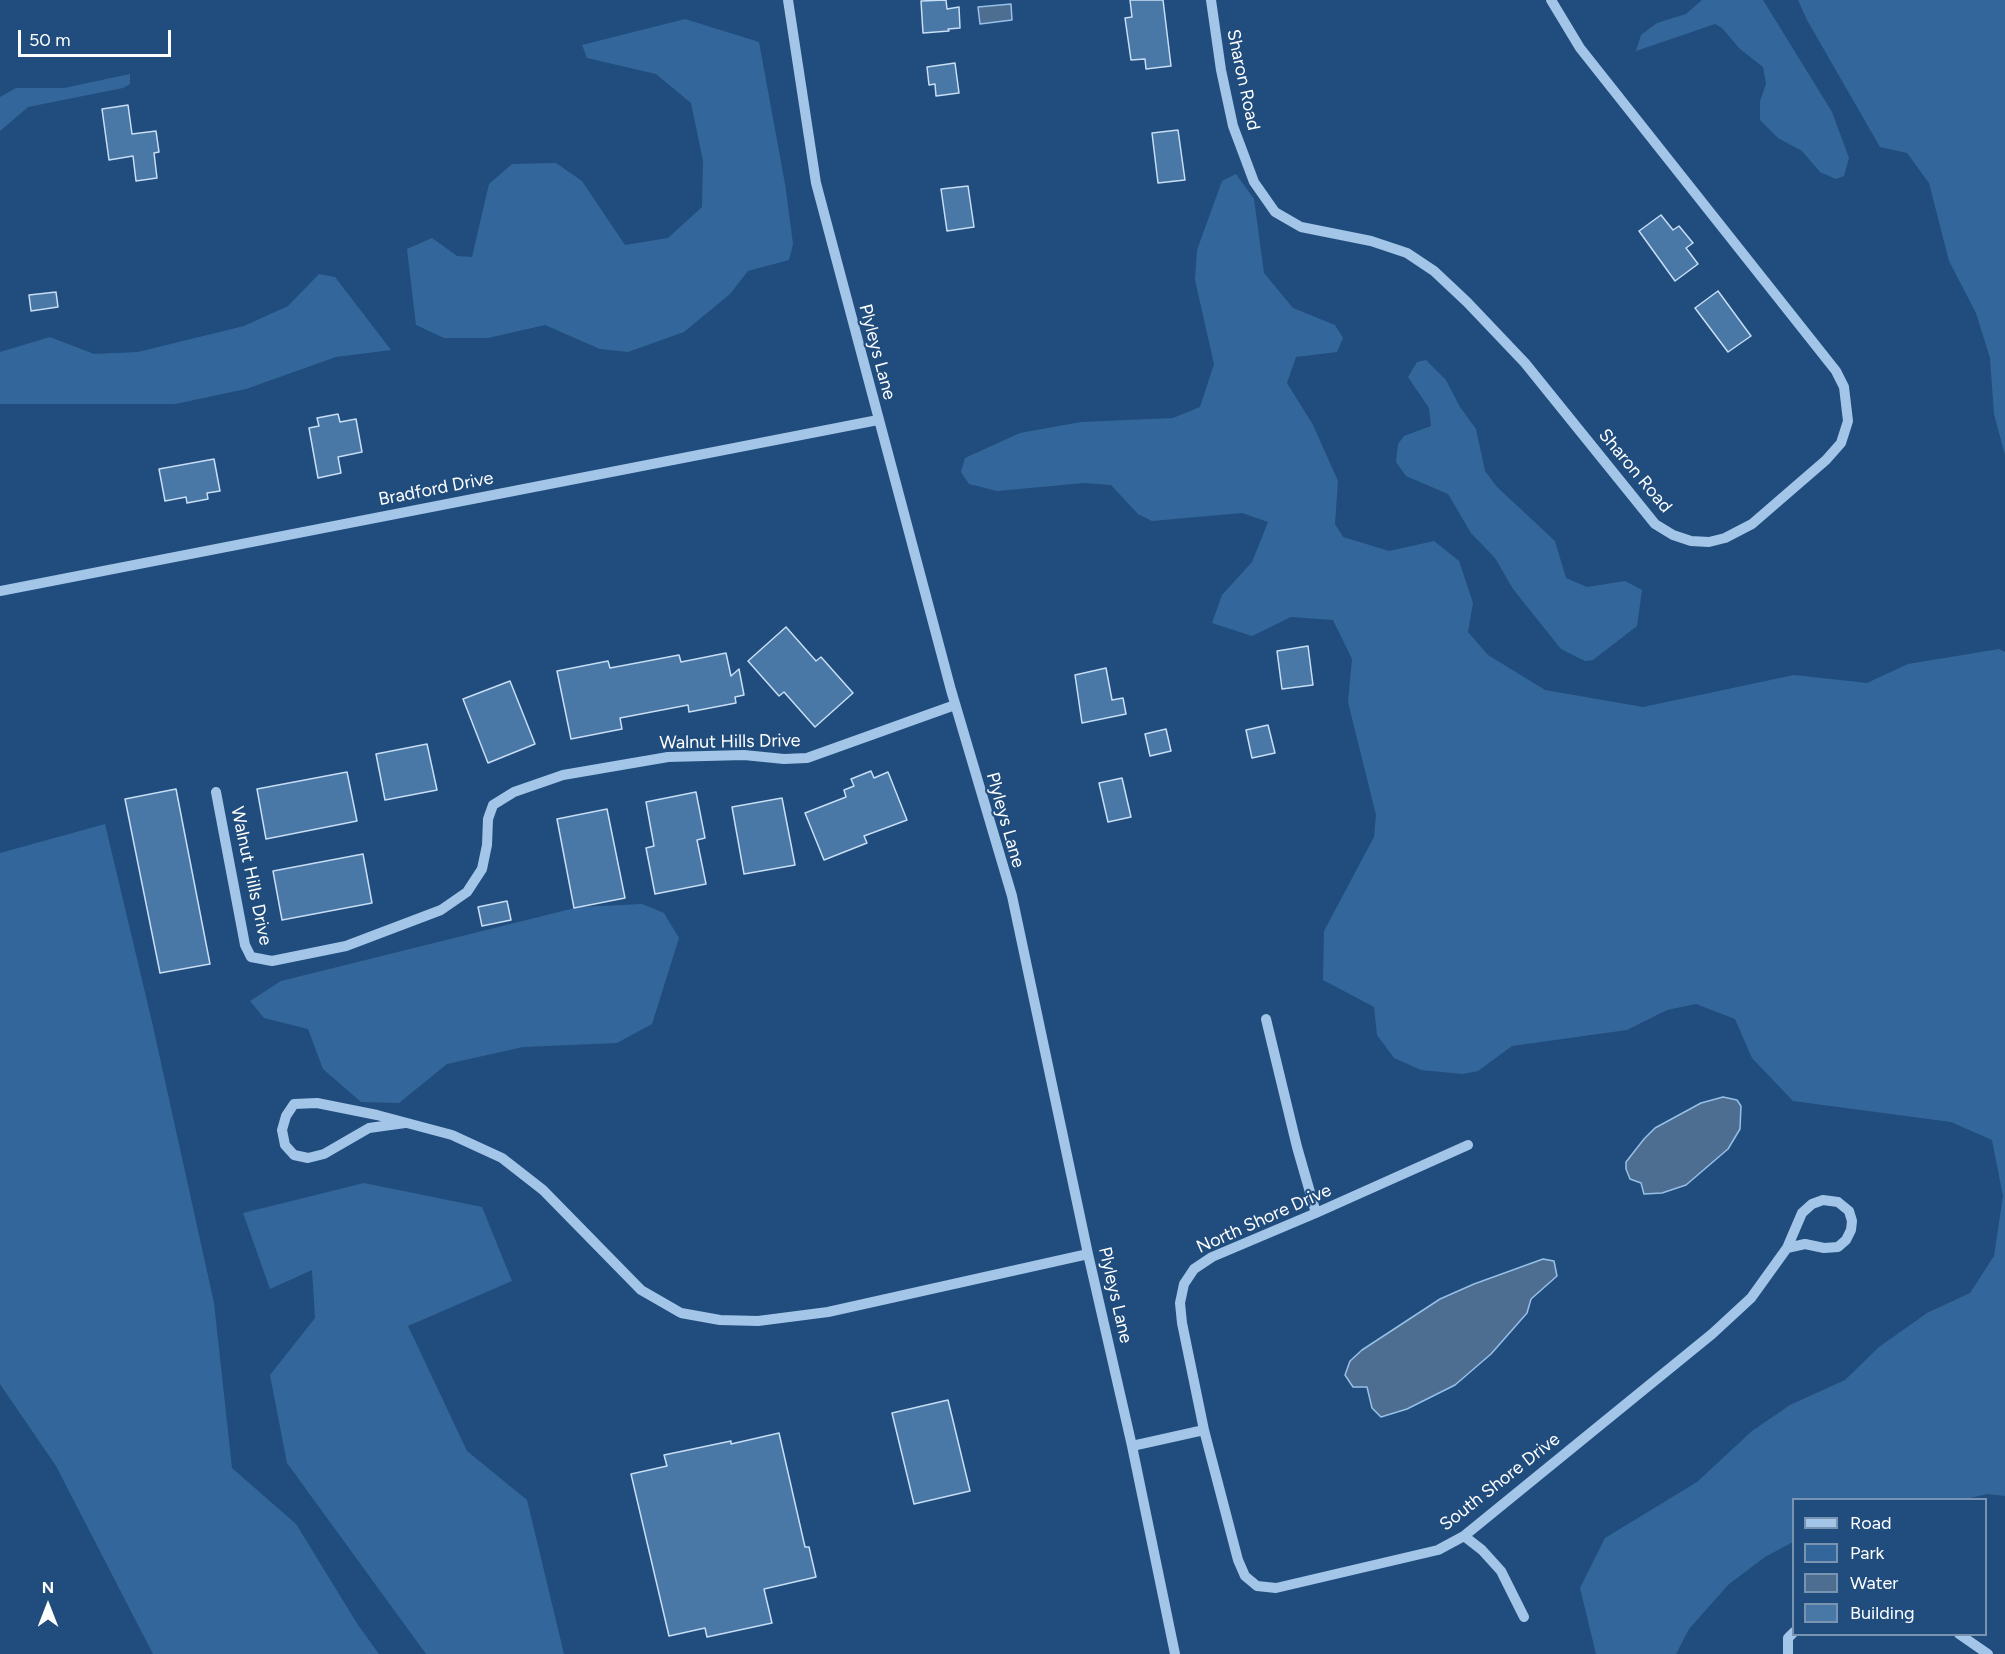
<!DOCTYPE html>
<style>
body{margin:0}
#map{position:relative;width:2005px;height:1654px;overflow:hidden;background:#204d7d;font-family:Figtree,sans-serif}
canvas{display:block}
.legend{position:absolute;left:1792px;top:1498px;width:195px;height:138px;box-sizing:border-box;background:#204d7d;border:2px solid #7994b1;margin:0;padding:8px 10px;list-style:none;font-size:18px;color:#fff}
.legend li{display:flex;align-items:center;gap:12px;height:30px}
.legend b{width:30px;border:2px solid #7994b1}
.north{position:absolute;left:18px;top:1576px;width:60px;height:60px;-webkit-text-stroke:4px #204d7d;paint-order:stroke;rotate:0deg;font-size:16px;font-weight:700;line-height:24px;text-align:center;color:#fff}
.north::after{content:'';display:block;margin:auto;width:21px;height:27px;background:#fff;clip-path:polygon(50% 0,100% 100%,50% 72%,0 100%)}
.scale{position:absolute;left:18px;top:30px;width:153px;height:27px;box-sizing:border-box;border:3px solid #fff;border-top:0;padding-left:8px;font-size:18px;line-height:21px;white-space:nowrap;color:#fff;-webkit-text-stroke:4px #204d7d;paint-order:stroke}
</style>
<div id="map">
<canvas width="2005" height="1654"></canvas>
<ul class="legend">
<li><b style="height:8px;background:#a3c5e7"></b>Road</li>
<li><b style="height:16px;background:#33679b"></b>Park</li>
<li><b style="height:16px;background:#4d6e91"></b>Water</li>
<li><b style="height:16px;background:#4977a6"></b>Building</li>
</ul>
<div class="north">N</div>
<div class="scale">50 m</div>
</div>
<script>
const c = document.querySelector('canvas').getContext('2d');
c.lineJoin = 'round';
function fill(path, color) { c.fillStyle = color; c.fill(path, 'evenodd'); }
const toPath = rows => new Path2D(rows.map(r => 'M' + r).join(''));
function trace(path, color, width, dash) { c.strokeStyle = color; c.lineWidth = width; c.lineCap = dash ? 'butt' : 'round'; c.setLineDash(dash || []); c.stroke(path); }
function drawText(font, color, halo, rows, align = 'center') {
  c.font = font + ' Figtree,sans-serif'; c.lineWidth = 4.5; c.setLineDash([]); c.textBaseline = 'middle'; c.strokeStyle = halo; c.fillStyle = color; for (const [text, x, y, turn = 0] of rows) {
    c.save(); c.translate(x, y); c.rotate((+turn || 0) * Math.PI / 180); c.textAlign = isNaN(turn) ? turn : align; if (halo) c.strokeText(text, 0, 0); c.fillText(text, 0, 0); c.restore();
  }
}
fill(toPath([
 [1702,0,1763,0,1832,112,1849,158,1844,176,1836,179,1820,172,1802,151,1778,138,1760,120,1760,101,1766,84,1763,67,1740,49,1722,28,1715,24,1636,51,1641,35,1657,23,1686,14],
 [1798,0,2005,0,2005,455,1994,414,1990,358,1976,313,1949,261,1929,183,1907,153,1880,147,1807,20],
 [685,19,759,42,785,184,793,244,789,260,748,271,730,294,684,332,628,352,600,349,545,325,488,338,444,338,416,325,407,249,432,238,457,256,472,257,489,184,512,164,556,163,582,181,625,245,668,238,702,207,703,161,691,103,656,74,587,58,582,45],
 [130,74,130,84,123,88,28,107,0,131,0,97,16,88,64,88],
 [1236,174,1254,199,1264,273,1293,308,1335,325,1343,338,1337,352,1296,357,1287,383,1313,425,1338,481,1335,524,1343,537,1389,551,1434,541,1459,561,1473,603,1468,632,1488,655,1545,690,1643,707,1794,675,1867,683,1908,664,1999,649,2005,652,2005,1496,1987,1494,1962,1500,1794,1500,1793,1542,1765,1557,1729,1584,1689,1629,1676,1654,1596,1654,1580,1588,1605,1538,1697,1482,1752,1431,1790,1405,1845,1380,1879,1347,1927,1313,1970,1293,1994,1256,2003,1196,1992,1140,1951,1122,1793,1101,1752,1058,1735,1019,1696,1004,1667,1010,1627,1030,1512,1046,1478,1071,1463,1074,1421,1070,1394,1058,1377,1035,1374,1007,1323,980,1324,931,1374,837,1376,815,1348,702,1352,659,1333,620,1291,617,1252,636,1212,623,1222,595,1252,562,1268,522,1242,513,1152,521,1138,514,1111,485,1084,483,997,491,969,484,961,472,965,458,1020,433,1081,422,1173,418,1200,407,1214,364,1195,280,1197,250,1222,181],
 [319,274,335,277,391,350,336,357,246,389,175,404,0,404,0,352,50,337,94,354,138,352,244,326,288,306],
 [1426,360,1446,380,1460,407,1476,429,1485,471,1497,487,1555,541,1566,578,1587,587,1625,581,1642,590,1637,626,1593,660,1585,661,1561,649,1513,589,1495,558,1471,533,1448,494,1406,476,1396,462,1398,444,1404,436,1431,426,1429,408,1408,377,1417,362],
 [105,824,152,1022,214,1303,232,1468,296,1524,358,1625,379,1654,153,1654,56,1466,0,1384,0,853],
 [642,904,664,913,679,938,652,1024,617,1043,523,1047,447,1064,399,1103,361,1102,323,1069,308,1029,264,1018,250,1001,281,981,579,907],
 [364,1183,482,1207,512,1281,408,1326,467,1451,527,1500,564,1654,426,1654,287,1463,270,1375,315,1318,312,1270,270,1289,243,1213]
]), '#33679b');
const water = toPath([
 [1011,4,1012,20,980,24,978,7,1011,4],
 [1723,1097,1737,1100,1741,1106,1740,1129,1728,1149,1686,1185,1662,1193,1644,1194,1641,1183,1630,1179,1626,1169,1626,1162,1644,1139,1655,1128,1701,1103,1723,1097],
 [1543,1259,1554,1261,1557,1276,1531,1299,1527,1313,1491,1354,1455,1385,1407,1409,1381,1417,1372,1408,1367,1387,1353,1387,1345,1375,1350,1361,1362,1350,1440,1299,1474,1284,1543,1259]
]);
fill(water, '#4d6e91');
trace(water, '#97c0e8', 1.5);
const building = toPath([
 [946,0,947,9,959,7,960,28,948,29,949,31,923,33,921,1,946,0],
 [1130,0,1163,0,1171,66,1146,69,1145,59,1131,60,1125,18,1132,17,1130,0],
 [955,63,959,93,936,96,935,84,929,85,927,67,955,63],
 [128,105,132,134,156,131,159,152,154,153,157,178,136,181,133,156,109,160,102,109,128,105],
 [1178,130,1185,180,1158,183,1152,133,1178,130],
 [968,186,974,227,947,231,941,189,968,186],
 [1661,215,1673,230,1679,226,1693,243,1686,248,1698,264,1675,281,1639,231,1661,215],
 [1718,291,1751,336,1728,352,1695,308,1718,291],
 [56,292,58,307,31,311,29,295,56,292],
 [338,414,340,422,356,419,362,452,338,457,341,473,318,478,309,428,319,426,317,418,338,414],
 [214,459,220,491,207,493,208,499,187,503,186,497,165,501,159,469,214,459],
 [786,627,816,661,821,657,853,693,815,727,784,692,779,696,748,661,786,627],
 [1308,646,1313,685,1282,689,1277,651,1308,646],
 [726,653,731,676,739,669,744,695,735,697,736,703,689,712,688,705,620,718,622,729,571,739,557,671,608,661,610,668,679,655,681,662,726,653],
 [1106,668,1112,700,1123,698,1126,714,1082,723,1075,675,1106,668],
 [510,681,535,744,488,763,463,699,510,681],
 [1268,725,1275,753,1252,758,1246,730,1268,725],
 [1166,729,1171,751,1150,756,1145,734,1166,729],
 [427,744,437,790,385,800,376,754,427,744],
 [871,771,874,778,888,772,907,820,864,836,867,843,824,860,805,813,846,797,844,790,854,786,851,779,871,771],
 [347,772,357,821,266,839,257,789,347,772],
 [1122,778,1131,817,1108,822,1099,783,1122,778],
 [176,789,210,964,160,973,125,799,176,789],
 [696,792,705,838,697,840,706,884,655,894,646,848,654,846,646,802,696,792],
 [782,798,795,865,744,874,732,807,782,798],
 [607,809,625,898,574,908,557,819,607,809],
 [363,854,372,903,282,920,273,871,363,854],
 [507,901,511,920,482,926,478,907,507,901],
 [948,1400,970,1491,914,1504,892,1413,948,1400],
 [779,1433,805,1547,809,1547,816,1577,764,1589,772,1623,707,1637,705,1628,669,1636,631,1474,667,1466,664,1455,731,1441,731,1444,779,1433]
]);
fill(building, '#4977a6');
trace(building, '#c7def5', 1.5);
trace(toPath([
 [788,0,816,183,951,690,1012,896,1088,1254,1132,1446,1175,1654],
 [1211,0,1221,70,1233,126,1254,182,1275,212,1301,227,1371,241,1407,253,1434,271,1467,302,1525,363,1655,524,1673,535,1691,541,1709,542,1725,538,1752,524,1826,460,1841,443,1848,421,1844,387,1836,371,1580,48,1551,0],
 [0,591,878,420],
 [216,792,245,945,251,957,272,961,346,946,441,910,467,892,482,869,487,845,488,819,493,805,514,792,563,775,668,757,744,755,784,759,807,758,955,705],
 [1266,1019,1297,1147,1316,1213],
 [405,1123,369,1128,324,1154,308,1158,294,1155,285,1145,282,1130,286,1116,294,1104,317,1103,377,1115,452,1135,502,1158,543,1190,641,1290,681,1313,720,1320,758,1321,828,1312,1088,1254],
 [1204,1430,1182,1323,1180,1303,1184,1284,1194,1269,1212,1257,1316,1213,1468,1145],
 [1132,1446,1204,1430,1238,1560,1245,1576,1257,1586,1276,1588,1438,1550,1464,1536,1712,1334,1751,1298,1787,1248,1802,1213,1812,1204,1823,1200,1838,1202,1849,1211,1852,1221,1851,1230,1846,1240,1838,1247,1824,1248,1805,1244,1787,1248],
 [1464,1536,1482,1550,1501,1571,1524,1617],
 [1959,1634,1988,1654],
 [1788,1654,1788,1638,1794,1632]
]), '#a3c5e7', 10);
drawText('18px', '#fff', '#204d7d', [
 ["Sharon Road",1243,80,78],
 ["Plyleys Lane",877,352,75],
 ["Sharon Road",1635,471,50],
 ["Bradford Drive",436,489,-11],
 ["Walnut Hills Drive",730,742,-1],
 ["Plyleys Lane",1005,820,74],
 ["Walnut Hills Drive",251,876,78],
 ["North Shore Drive",1264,1219,-24],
 ["Plyleys Lane",1115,1295,77],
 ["South Shore Drive",1500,1482,-38]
]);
</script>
